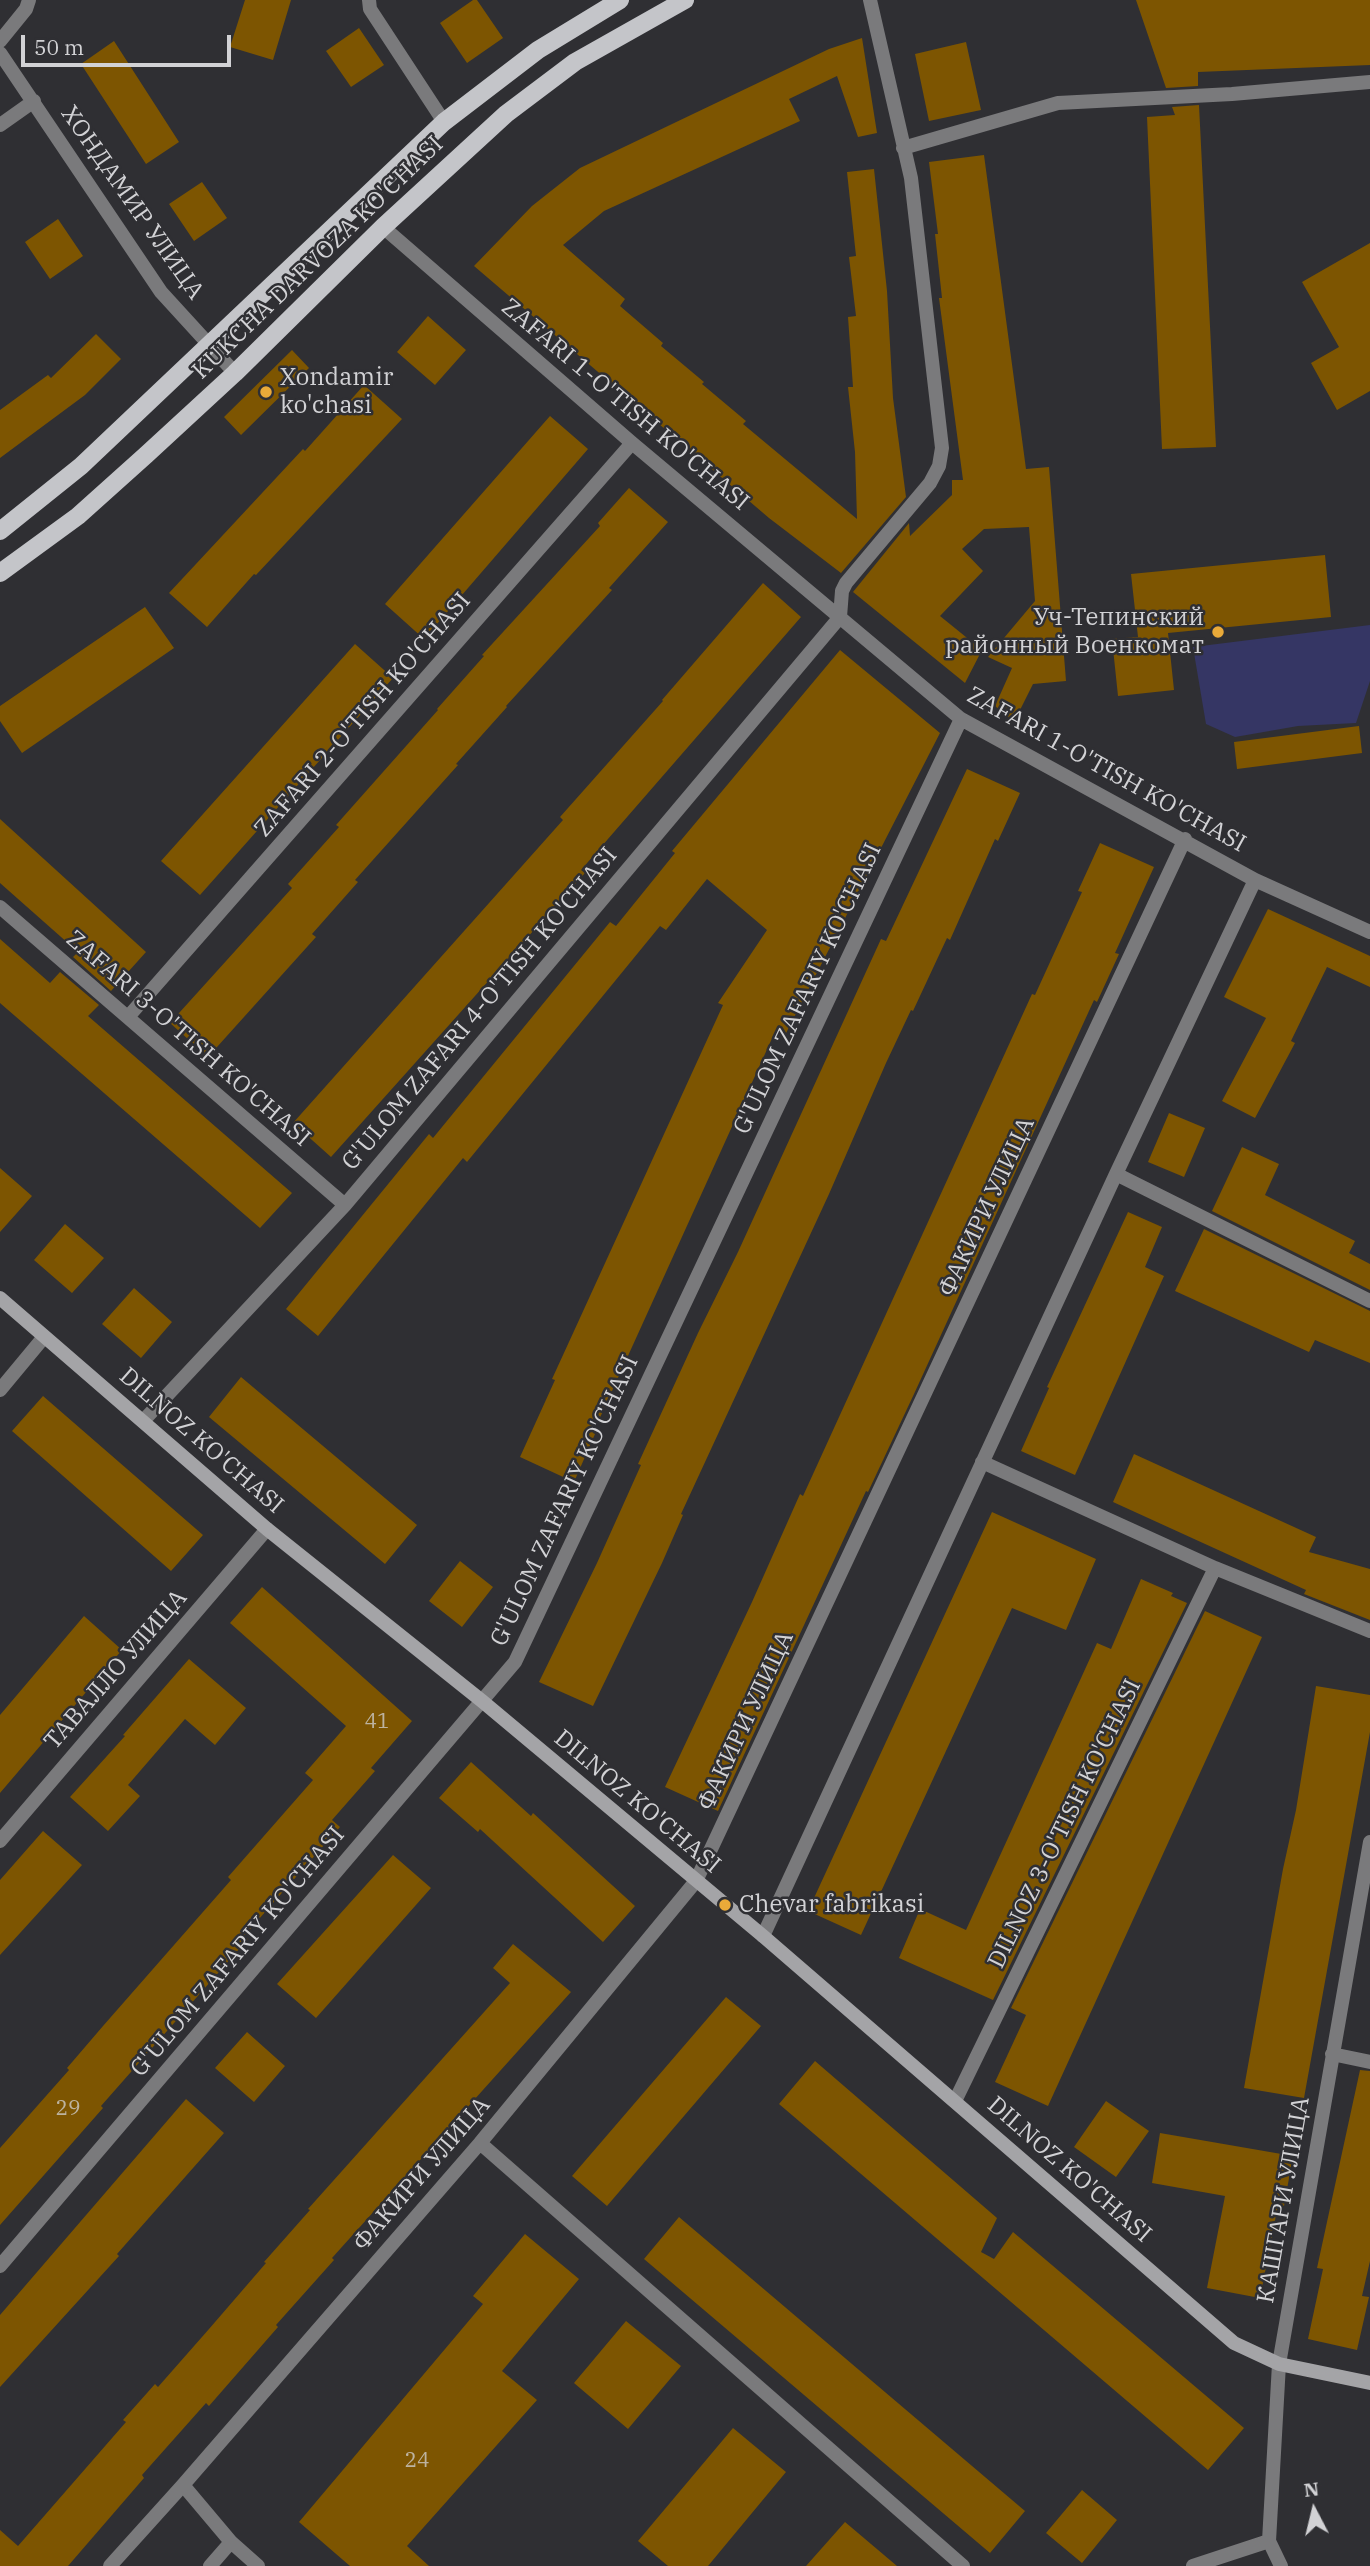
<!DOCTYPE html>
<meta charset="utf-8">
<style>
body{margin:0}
#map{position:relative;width:1370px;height:2566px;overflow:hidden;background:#2f2f33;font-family:"IBM Plex Serif",serif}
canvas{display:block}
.north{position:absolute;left:1279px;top:2475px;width:70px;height:70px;-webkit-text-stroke:5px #2f2f33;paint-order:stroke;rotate:353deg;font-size:19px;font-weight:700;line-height:28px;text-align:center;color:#d2d2d5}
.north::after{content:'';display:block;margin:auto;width:24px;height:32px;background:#d2d2d5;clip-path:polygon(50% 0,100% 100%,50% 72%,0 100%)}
.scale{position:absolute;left:21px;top:35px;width:210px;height:32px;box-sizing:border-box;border:4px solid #d2d2d5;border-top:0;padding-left:9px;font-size:21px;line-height:24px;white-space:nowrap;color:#d2d2d5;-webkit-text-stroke:5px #2f2f33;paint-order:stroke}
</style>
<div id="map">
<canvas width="1370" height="2566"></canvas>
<div class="north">N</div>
<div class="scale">50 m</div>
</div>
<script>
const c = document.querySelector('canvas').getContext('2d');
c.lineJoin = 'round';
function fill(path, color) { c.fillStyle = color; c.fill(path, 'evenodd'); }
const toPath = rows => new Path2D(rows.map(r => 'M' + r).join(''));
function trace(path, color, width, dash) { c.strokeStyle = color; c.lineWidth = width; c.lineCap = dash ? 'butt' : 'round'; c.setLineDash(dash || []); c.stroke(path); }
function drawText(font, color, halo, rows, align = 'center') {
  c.font = font + ' "IBM Plex Serif",serif'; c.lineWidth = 5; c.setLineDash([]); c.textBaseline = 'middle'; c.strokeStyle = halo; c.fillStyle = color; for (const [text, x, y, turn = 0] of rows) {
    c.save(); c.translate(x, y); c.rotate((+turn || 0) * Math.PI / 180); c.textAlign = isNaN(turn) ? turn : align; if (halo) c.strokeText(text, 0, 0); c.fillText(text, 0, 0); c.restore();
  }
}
fill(toPath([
 [1370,625,1370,681,1356,723,1298,726,1235,737,1206,724,1193,647]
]), '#353664');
fill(toPath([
 [245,0,291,0,273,60,230,47],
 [473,0,477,0,503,38,467,63,440,23],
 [1136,0,1370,0,1370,65,1198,72,1198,86,1166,88],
 [359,28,384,65,351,87,326,51],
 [862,38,877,133,858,137,837,76,789,99,800,121,604,211,563,245,625,299,620,306,663,343,661,346,704,382,702,384,746,421,743,424,857,519,855,452,848,387,853,387,848,317,856,316,849,257,856,256,847,172,874,169,887,291,893,398,906,497,841,573,769,518,474,266,532,206,580,168,829,49],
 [114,41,179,142,146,164,81,64],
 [966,42,981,110,929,121,915,54],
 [1199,105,1216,447,1162,449,1147,117,1175,115,1172,107],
 [984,155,1026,469,1049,467,1066,681,1033,684,1014,722,995,706,1012,668,988,657,1035,601,1029,527,984,529,962,549,983,571,940,616,982,650,965,683,853,592,909,523,910,536,952,495,952,480,963,480,939,298,942,298,935,234,938,234,929,162],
 [202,182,227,218,194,241,169,204],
 [58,219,83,256,50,279,25,242],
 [1370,243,1370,391,1337,410,1311,363,1339,347,1302,282],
 [428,316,466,350,435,385,397,352],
 [96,334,121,359,85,395,0,458,0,410,48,375,51,378],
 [292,350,309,368,241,435,224,417],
 [364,385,402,419,256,575,254,574,207,627,169,593,303,449,305,451],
 [550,416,588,449,424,639,385,604],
 [629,488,668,522,609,588,612,590,506,706,507,707,456,764,458,765,355,880,358,882,312,934,316,937,208,1057,170,1023,292,888,288,884,339,827,336,825,438,710,437,709,484,656,482,655,600,526,598,523],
 [1325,555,1331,617,1168,633,1174,690,1118,696,1112,639,1138,637,1131,574],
 [763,583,801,617,581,870,585,873,331,1157,293,1123,563,820,560,817,663,701,662,700],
 [145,607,174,648,22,753,0,721,0,706],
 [355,644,393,678,200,895,161,861],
 [840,650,940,733,783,1039,774,1034,593,1433,595,1434,574,1482,520,1457,555,1380,552,1379,574,1331,723,1005,718,1003,767,930,707,879,666,930,660,926,467,1162,463,1158,318,1336,286,1309,429,1134,433,1138,610,922,616,926,675,853,672,851],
 [1359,726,1362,753,1237,769,1234,742],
 [967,769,1020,793,998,841,995,839,950,940,947,938,913,1011,911,1010,886,1063,829,1194,681,1514,683,1515,662,1563,593,1706,539,1682,597,1563,641,1465,638,1464,698,1333,738,1252,881,939,886,941],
 [0,819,146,952,111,991,73,957,78,952,0,883],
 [1100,843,1154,867,1115,953,1119,954,1097,1002,1094,1000,914,1394,868,1492,866,1491,718,1811,665,1787,752,1602,800,1494,803,1496,1032,994,1035,995,1082,892,1078,891],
 [1268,909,1370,956,1370,987,1327,967,1291,1041,1295,1043,1255,1118,1222,1101,1266,1018,1224,997],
 [0,939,50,983,60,972,99,1005,88,1016,292,1193,260,1228,0,1003],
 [1169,1113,1205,1128,1184,1177,1148,1162],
 [1242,1147,1279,1164,1265,1195,1355,1241,1349,1253,1370,1264,1370,1290,1212,1211],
 [0,1168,32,1196,0,1232],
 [1128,1212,1162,1227,1145,1267,1164,1276,1075,1475,1021,1451,1049,1388,1047,1387],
 [65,1224,104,1258,72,1293,34,1260],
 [1204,1229,1370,1311,1370,1363,1315,1340,1309,1352,1175,1291],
 [134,1288,172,1322,141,1358,102,1324],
 [241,1377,417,1525,385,1564,209,1417],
 [43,1396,203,1535,171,1571,12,1431],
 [1134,1454,1316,1537,1309,1552,1370,1569,1370,1620,1304,1594,1306,1590,1113,1502],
 [992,1512,1096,1559,1066,1630,1012,1608,861,1935,808,1911],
 [460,1561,493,1587,462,1627,429,1601],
 [1141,1579,1173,1593,1171,1596,1187,1603,993,2000,899,1958,920,1909,966,1930,1097,1643,1111,1649],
 [262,1587,412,1721,371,1768,375,1771,332,1820,340,1827,244,1936,248,1939,101,2106,103,2108,0,2225,0,2148,69,2070,67,2068,103,2026,231,1880,228,1877,313,1780,305,1773,346,1726,230,1623],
 [1205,1611,1262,1637,1048,2106,995,2082,1026,2015,1011,2008],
 [84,1616,122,1650,0,1793,0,1715],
 [189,1659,246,1708,215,1745,185,1719,128,1785,140,1796,108,1831,70,1797,125,1736,123,1735],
 [1316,1686,1370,1695,1370,1732,1304,2098,1244,2088,1283,1869,1296,1810],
 [471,1762,531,1816,533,1813,635,1906,603,1942,480,1829,478,1832,439,1798],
 [43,1831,82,1865,0,1955,0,1880],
 [393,1855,431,1888,316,2018,277,1984],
 [513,1944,571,1992,332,2258,334,2260,276,2325,278,2327,209,2406,206,2403,142,2475,144,2478,68,2566,0,2566,0,2530,18,2546,126,2422,123,2420,155,2384,158,2387,209,2329,266,2263,264,2262,310,2210,308,2209,510,1983,493,1968],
 [726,1997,761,2026,607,2206,572,2176],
 [247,2032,285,2066,254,2102,215,2068],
 [815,2061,997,2218,981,2252,994,2259,1013,2232,1244,2428,1208,2470,779,2104],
 [1360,2070,1370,2071,1370,2261,1362,2296,1369,2297,1357,2350,1308,2339,1323,2269,1317,2268],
 [186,2099,224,2133,117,2254,119,2256,0,2387,0,2315],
 [1106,2101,1149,2131,1116,2177,1074,2147],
 [1160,2133,1293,2156,1284,2206,1278,2205,1260,2298,1207,2288,1225,2196,1152,2183],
 [679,2217,1025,2511,990,2553,644,2259],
 [525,2234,579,2279,502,2371,537,2400,407,2546,429,2566,350,2566,299,2522,483,2304,473,2296],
 [626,2321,681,2366,628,2429,574,2383],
 [733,2428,786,2472,708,2566,668,2566,638,2541],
 [1082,2490,1117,2520,1082,2563,1046,2533],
 [845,2522,897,2566,806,2566]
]), '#7d5501');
trace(toPath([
 [369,0,370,9,444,122],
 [0,41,26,9,29,0],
 [0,53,161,292,235,373],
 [0,125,34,101],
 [903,148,1058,103,1232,94,1370,82],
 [383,227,632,443,961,719,1255,880,1370,932],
 [0,907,345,1205],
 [128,1017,632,443],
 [1116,1174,1370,1301],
 [0,1390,44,1337],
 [144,1420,345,1205,840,617,842,591,846,583,930,483,939,466,942,448,911,178,870,0],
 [982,1462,1215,1568,1370,1631],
 [0,1841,267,1529],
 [763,1936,1116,1174,1255,880],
 [1332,2054,1370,2062],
 [955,2101,1215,1568],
 [480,2143,963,2566],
 [0,2266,515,1662,961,719],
 [183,2485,231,2542,258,2566],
 [110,2566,183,2485,480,2143,696,1881,1185,839],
 [210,2566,231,2542],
 [1193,2566,1269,2541],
 [1281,2566,1269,2541,1279,2364,1370,1842]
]), '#7a7a7c', 14);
trace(toPath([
 [0,1298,267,1529,482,1701,763,1936,1234,2343,1279,2364,1370,2383]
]), '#a4a4a7', 14);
trace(toPath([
 [0,531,81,466,444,122,538,50,620,0],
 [0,573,78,516,146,455,235,373,383,227,506,114,575,62,685,0]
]), '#c4c5c9', 18);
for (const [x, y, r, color] of [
 [266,392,7,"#eaaa39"],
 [1218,632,7,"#eaaa39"],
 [725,1905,7,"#eaaa39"]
]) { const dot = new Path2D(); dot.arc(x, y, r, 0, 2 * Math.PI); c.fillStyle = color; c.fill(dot); trace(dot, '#2f2f33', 2.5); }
drawText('21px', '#bdb3a0', null, [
 ["41",377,1722],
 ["29",68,2109],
 ["24",417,2461]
]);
drawText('24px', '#d2d2d5', '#2f2f33', [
 ["ХОНДАМИР УЛИЦА",132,203,55],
 ["KUKCHA DARVOZA KO'CHASI",318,258,-44],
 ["ZAFARI 1-O'TISH KO'CHASI",625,405,40],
 ["ZAFARI 2-O'TISH KO'CHASI",363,715,-49],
 ["ZAFARI 1-O'TISH KO'CHASI",1106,770,29],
 ["G'ULOM ZAFARIY KO'CHASI",808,989,-65],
 ["G'ULOM ZAFARI 4-O'TISH KO'CHASI",480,1009,-50],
 ["ZAFARI 3-O'TISH KO'CHASI",188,1039,41],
 ["ФАКИРИ УЛИЦА",987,1207,-65],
 ["DILNOZ KO'CHASI",201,1441,41],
 ["G'ULOM ZAFARIY KO'CHASI",565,1501,-65],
 ["ТАВАЛЛО УЛИЦА",116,1670,-49],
 ["ФАКИРИ УЛИЦА",746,1721,-65],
 ["DILNOZ KO'CHASI",637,1802,40],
 ["DILNOZ 3-O'TISH KO'CHASI",1065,1824,-64],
 ["G'ULOM ZAFARIY KO'CHASI",238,1952,-50],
 ["DILNOZ KO'CHASI",1069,2170,41],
 ["ФАКИРИ УЛИЦА",422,2174,-49],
 ["КАШГАРИ УЛИЦА",1284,2200,-80]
]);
drawText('24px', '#d2d2d5', '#2f2f33', [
 ["Xondamir",280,378],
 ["ko'chasi",280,406],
 ["Уч-Тепинский",1204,618,"right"],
 ["районный Военкомат",1204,646,"right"],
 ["Chevar fabrikasi",739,1905]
], 'left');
</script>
